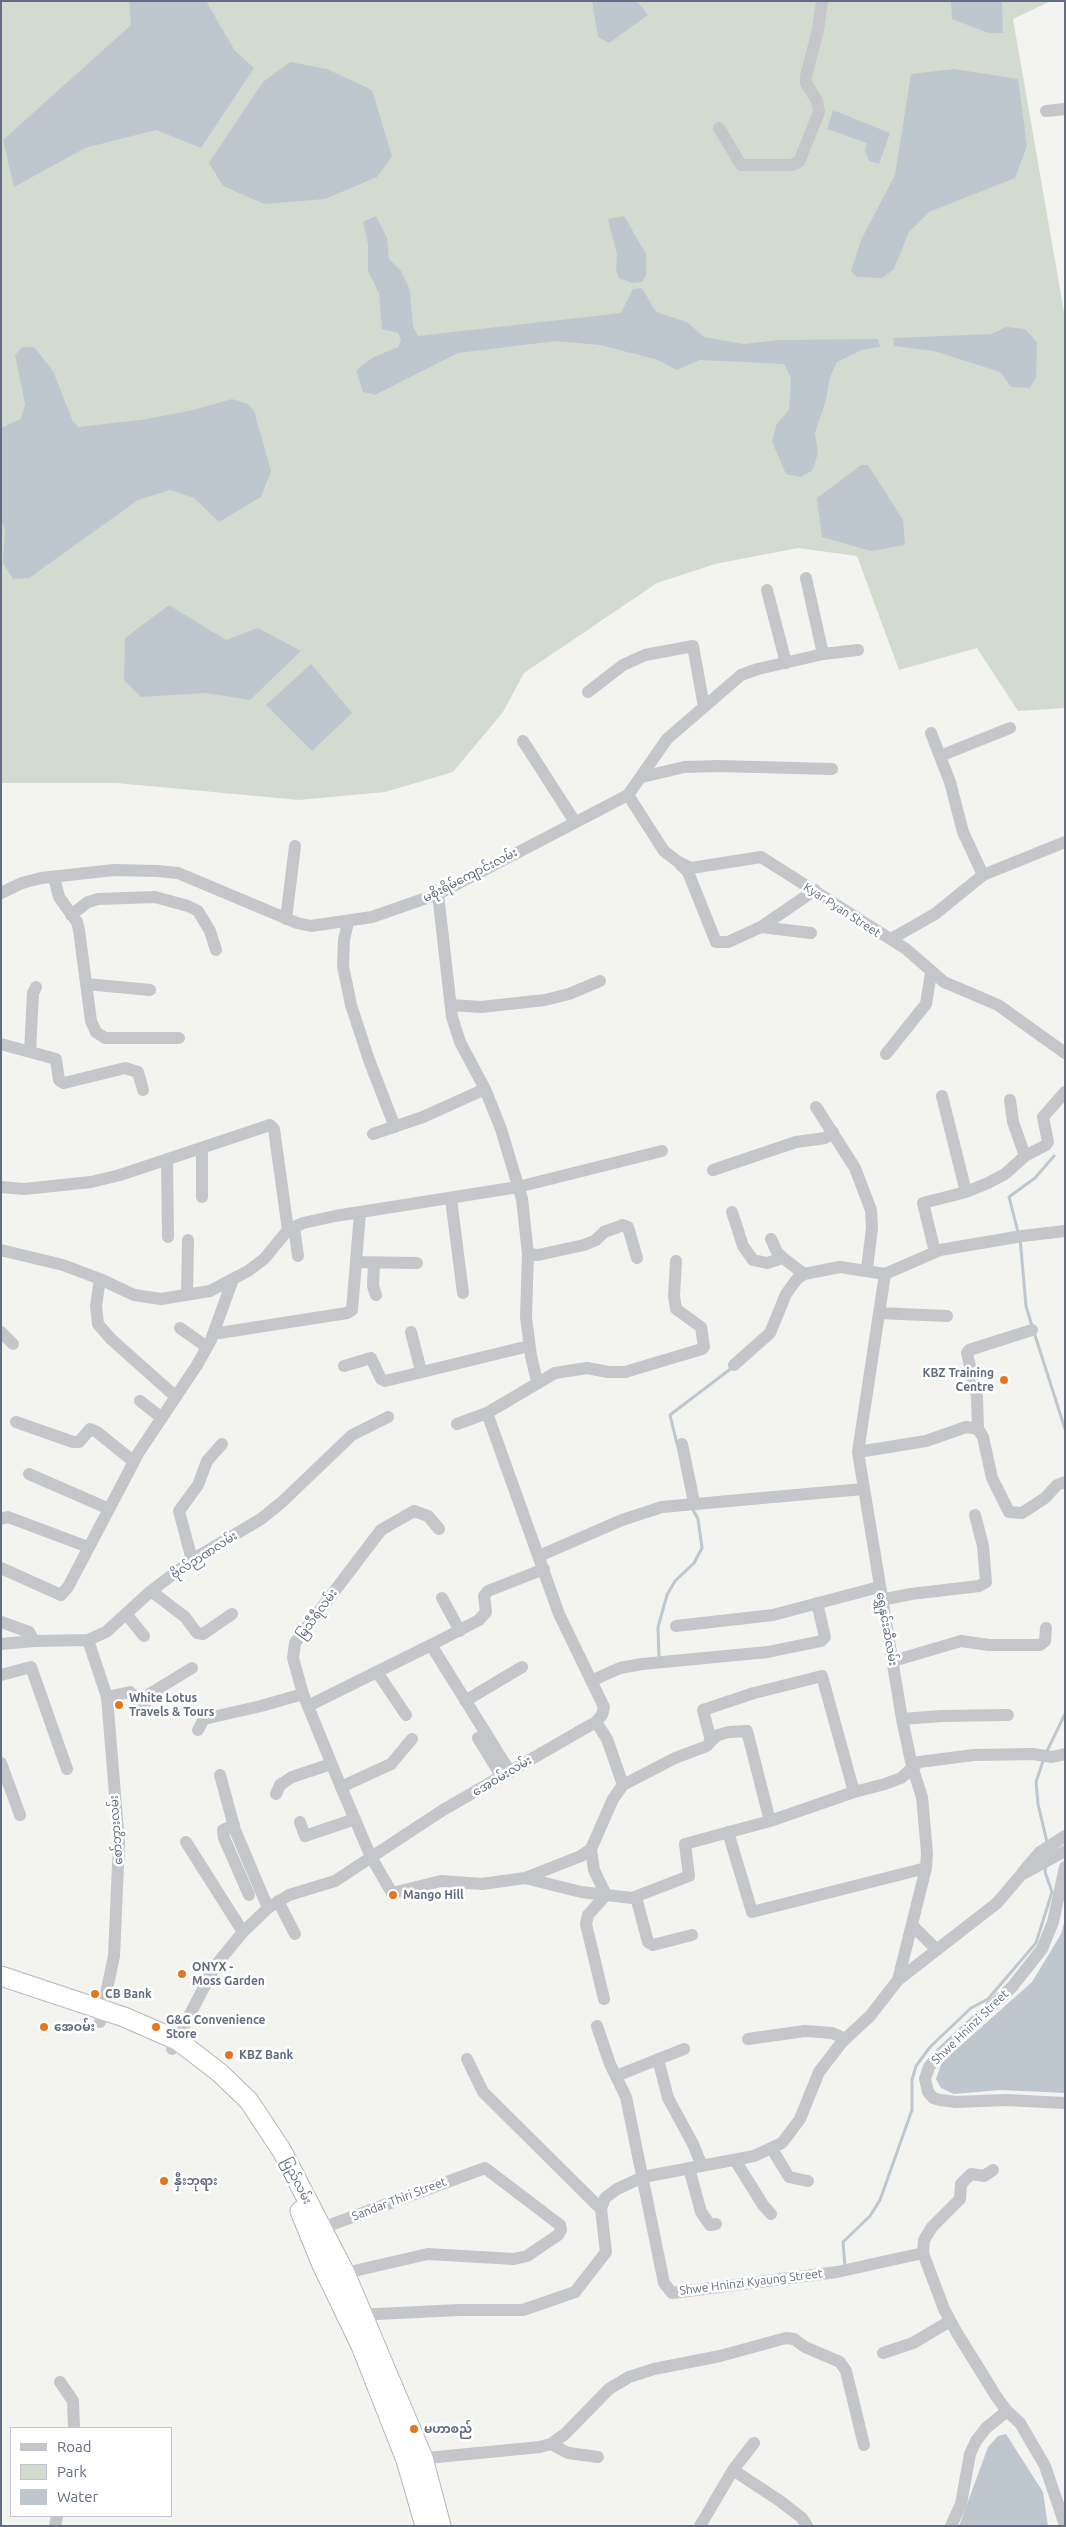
<!DOCTYPE html>
<meta charset="utf-8">
<style>
body{margin:0}
#map{position:relative;width:1066px;height:2527px;overflow:hidden;background:#f3f4f0;font-family:Ubuntu,sans-serif}
canvas{display:block}
.frame{position:absolute;inset:0;border:2px solid #636d81;pointer-events:none}
.legend{position:absolute;left:10px;top:2427px;width:162px;height:90px;box-sizing:border-box;background:#fff;border:1px solid #c1c5cd;margin:0;padding:6px 9px;list-style:none;font-size:15px;color:#636d81}
.legend li{display:flex;align-items:center;gap:10px;height:25px}
.legend b{width:25px;border:1px solid #c1c5cd}
</style>
<div id="map">
<canvas width="1066" height="2527"></canvas>
<div class="frame"></div>
<ul class="legend">
<li><b style="height:6px;background:#c4c6ca"></b>Road</li>
<li><b style="height:14px;background:#d3dbd1"></b>Park</li>
<li><b style="height:14px;background:#bfc7ce"></b>Water</li>
</ul>
</div>
<script>
const c = document.querySelector('canvas').getContext('2d');
c.lineJoin = 'round';
function fill(path, color) { c.fillStyle = color; c.fill(path, 'evenodd'); }
const toPath = rows => new Path2D(rows.map(r => 'M' + r).join(''));
function trace(path, color, width, dash) { c.strokeStyle = color; c.lineWidth = width; c.lineCap = dash ? 'butt' : 'round'; c.setLineDash(dash || []); c.stroke(path); }
function drawText(font, color, halo, rows, align = 'center') {
  c.font = font + ' Ubuntu,"Noto Sans Myanmar",sans-serif'; c.lineWidth = 5; c.setLineDash([]); c.textBaseline = 'middle'; c.strokeStyle = halo; c.fillStyle = color; for (const [text, x, y, turn = 0] of rows) {
    c.save(); c.translate(x, y); c.rotate((+turn || 0) * Math.PI / 180); c.textAlign = isNaN(turn) ? turn : align; if (halo) c.strokeText(text, 0, 0); c.fillText(text, 0, 0); c.restore();
  }
}
fill(toPath([
 [1,1,1051,1,1013,19,1065,318,1065,708,1018,711,977,648,899,670,857,556,798,548,715,564,657,583,524,673,503,712,453,772,385,792,299,800,116,783,1,783]
]), '#d3dbd1');
fill(toPath([
 [129,1,206,1,235,51,254,68,201,148,156,130,85,148,14,187,3,140,131,25],
 [592,1,637,1,648,15,609,43,598,37],
 [951,1,1002,1,1003,33,989,33,952,19],
 [290,62,327,69,372,90,392,156,377,177,325,199,264,204,223,186,209,163,263,82],
 [954,69,1018,79,1027,146,1015,178,929,212,909,232,894,269,882,278,857,277,851,271,861,240,895,175,911,74],
 [833,110,890,133,879,164,869,161,865,150,867,143,827,129],
 [376,216,387,238,389,259,401,271,410,290,413,326,418,336,621,313,633,289,642,288,656,312,687,322,704,337,744,344,778,340,878,339,880,347,862,350,837,362,830,377,826,400,815,433,818,454,812,471,800,477,786,474,772,442,776,425,789,410,791,378,784,364,700,360,677,370,658,360,600,345,556,341,458,353,375,395,363,392,356,370,372,358,398,347,401,339,398,333,382,329,379,293,368,271,368,244,363,222],
 [624,216,646,254,646,275,642,282,632,283,619,278,616,269,617,254,608,219],
 [1006,327,1025,329,1037,342,1036,378,1030,388,1011,387,1000,372,934,351,894,346,893,338,991,334],
 [22,347,34,347,53,371,73,422,79,427,147,419,193,410,232,399,248,404,254,411,271,471,261,497,219,522,194,498,170,490,138,500,29,578,13,579,3,563,5,529,1,520,1,428,21,419,25,404,15,355],
 [861,465,868,465,903,520,905,545,871,551,822,537,817,498],
 [169,605,226,640,258,628,301,651,250,700,206,693,141,697,124,680,125,638],
 [311,664,352,713,312,751,266,705],
 [1065,1919,1065,2093,1000,2090,954,2094,941,2088,936,2079,942,2062,1032,1982,1061,1934],
 [1006,2434,1043,2492,1048,2526,959,2526,988,2447,998,2436]
]), '#bfc7ce');
trace(toPath([
 [1018,1232,1009,1197,1035,1178,1054,1156],
 [1020,1238,1026,1306,1032,1326],
 [1034,1332,1065,1429],
 [677,1444,670,1415,733,1367],
 [659,1659,658,1627,667,1595,675,1581,694,1563,702,1548,698,1519,692,1508],
 [1046,1753,1065,1714],
 [1044,1758,1036,1782,1038,1804,1047,1842],
 [845,2267,843,2242,870,2216,880,2200,912,2110,912,2080,916,2066,930,2047,971,2008,988,1999,1036,1943,1052,1892,1045,1872,1046,1866]
]), '#bfc7ce', 3);
const highway = toPath([
 [1,1976,124,2017,177,2040,220,2073,249,2101,282,2151,345,2273,423,2458,441,2526],
 [300,2211,322,2265,361,2346,406,2460,425,2526]
]);
trace(highway, '#b4b6ba', 21);
trace(toPath([
 [1046,111,1065,109],
 [719,128,741,165,792,165,799,162,819,112,817,101,806,83,806,76,818,30,822,1],
 [806,578,823,654],
 [767,590,786,663],
 [588,692,623,665,645,655,693,646,704,707],
 [931,733,950,782,963,832,983,875],
 [523,741,575,822],
 [940,756,1010,728],
 [642,777,684,767,718,766,832,769],
 [628,795,664,851,677,861,691,868,761,857,906,949,944,982,998,1005,1065,1053],
 [680,864,688,872,716,942,728,942,761,927,811,933],
 [54,877,59,897,77,922,79,930,91,1021,96,1032,105,1038,179,1038],
 [1,893,22,883,41,878,114,870,157,871,178,873,297,923,311,926,372,917,438,894,628,795,667,739,741,675,758,669,823,654,858,650],
 [438,894,452,1017,460,1042,485,1089,501,1129,522,1199,528,1254,526,1317,531,1356,537,1381],
 [71,915,88,902,98,899,155,897,188,906,198,911,210,931,216,950],
 [286,919,295,846],
 [348,922,344,940,343,966,351,1005,369,1060,395,1127],
 [761,927,815,890],
 [891,939,935,914,983,875,1065,842],
 [86,984,150,990],
 [451,1005,481,1007,545,1000,569,994,600,981],
 [1,1044,56,1059,59,1080,64,1083,125,1068,138,1072,143,1090],
 [30,1052,33,993,36,987],
 [886,1054,926,1004,931,973],
 [942,1096,966,1192],
 [1010,1100,1013,1122,1025,1156],
 [816,1107,855,1168,871,1210,872,1228,867,1269],
 [373,1134,423,1117,485,1089],
 [202,1148,202,1197],
 [167,1159,168,1237],
 [713,1170,796,1142,825,1138,833,1132],
 [1,1187,24,1189,91,1182,120,1175,270,1125,274,1129,288,1230],
 [451,1199,463,1293],
 [732,1212,743,1246,753,1260,767,1263,783,1258],
 [294,1227,298,1256],
 [771,1239,777,1252,783,1258,804,1274],
 [1,1250,63,1265,100,1279,134,1295,161,1299,210,1291,248,1271,264,1259,288,1230,303,1223,335,1216,518,1187,662,1151],
 [935,1252,923,1203,966,1192,988,1183,1005,1174,1025,1156,1046,1145,1048,1142,1043,1117,1065,1092],
 [528,1254,538,1255,584,1245,596,1240,604,1232,623,1225,628,1227,637,1258],
 [356,1262,417,1263],
 [374,1263,373,1286,376,1295],
 [885,1274,858,1452,902,1719,912,1766,922,1797,927,1853,926,1868,898,1980],
 [100,1279,96,1306,98,1324,111,1339,176,1397],
 [187,1295,188,1240],
 [879,1313,947,1316],
 [180,1328,207,1347],
 [1,1332,13,1344],
 [411,1332,421,1371],
 [213,1334,347,1313,352,1310,360,1213],
 [734,1365,770,1333,786,1294,797,1279,804,1274,840,1267,885,1274,940,1250,1022,1236,1065,1231],
 [344,1366,371,1358,381,1379,385,1381,529,1346],
 [140,1401,162,1418],
 [16,1422,73,1442,79,1442,90,1429,97,1432,133,1461],
 [457,1424,487,1413,555,1373,587,1368,608,1372,625,1372,702,1349,704,1347,701,1327,676,1309,674,1296,676,1261],
 [978,1429,977,1397,967,1353,969,1350,1032,1330],
 [682,1444,694,1502],
 [858,1452,926,1441,966,1427,978,1429,983,1437,992,1478,1009,1512,1022,1513,1045,1498,1057,1485,1065,1482],
 [29,1474,107,1508],
 [1,1519,8,1517,88,1547],
 [439,1529,428,1516,414,1511,381,1530,295,1643,293,1658,303,1694,341,1787,371,1857,392,1893,441,1881,482,1884,525,1878,581,1892,632,1898,689,1876,685,1844,770,1821,854,1792,885,1784,901,1778,919,1762,974,1755,1033,1754,1052,1757,1065,1754],
 [539,1556,622,1520,662,1507,863,1489],
 [192,1560,179,1511,198,1485,207,1461,222,1444],
 [1,1568,61,1595,68,1587,139,1452,197,1365,211,1340,233,1279],
 [151,1591,185,1617,197,1633,203,1634,232,1614],
 [442,1598,460,1631],
 [881,1600,911,1594,979,1586,986,1582,983,1546,975,1515],
 [127,1615,144,1636],
 [1,1622,29,1632,34,1641],
 [676,1626,773,1615,879,1587],
 [88,1640,107,1697,119,1843,114,1956,100,2022],
 [1,1644,34,1641,88,1640,106,1632,151,1591,192,1560,261,1519,282,1502,352,1435,388,1417],
 [893,1661,961,1641,989,1645,1040,1645,1045,1641,1046,1628],
 [377,1672,406,1715],
 [1,1675,31,1667,67,1769],
 [593,1680,620,1668,642,1664,768,1652,821,1641,825,1637,817,1603],
 [107,1697,130,1692,147,1711],
 [138,1701,192,1668],
 [465,1701,522,1667],
 [308,1706,431,1645],
 [902,1719,942,1716,1008,1715],
 [596,1722,607,1739,623,1785],
 [198,1730,204,1719,261,1706,303,1694],
 [478,1738,502,1777],
 [711,1741,718,1735,729,1732,747,1731,770,1821],
 [1,1763,20,1815],
 [510,1772,431,1645,479,1620,486,1612,484,1596,488,1591,544,1569],
 [220,1775,235,1830,268,1908],
 [341,1787,391,1764,412,1739],
 [276,1794,280,1785,292,1777,331,1764],
 [300,1822,305,1836,355,1819],
 [234,1825,223,1830,224,1838,249,1895],
 [728,1832,752,1912,926,1868],
 [186,1842,243,1932],
 [591,1849,594,1870,606,1895,588,1915,586,1924,604,1999],
 [1065,1867,1053,1922,1042,1949,1012,1987,937,2057,929,2067,925,2079,928,2092,933,2098,940,2100,956,2102,1006,2100,1065,2103],
 [1022,1873,1040,1852,1065,1836],
 [525,1878,581,1856,591,1849,613,1799,623,1785,675,1758,707,1746,711,1741,703,1710,754,1693,822,1676,854,1792],
 [636,1897,648,1942,653,1945,692,1935],
 [278,1901,295,1934],
 [912,1925,937,1950],
 [597,2026,610,2064,626,2097,664,2283,672,2293,837,2272,923,2253],
 [748,2039,805,2031,832,2033,846,2039],
 [172,2049,215,1966,243,1932,268,1908,289,1895,335,1881,443,1810,580,1731,596,1722,602,1715,604,1707,559,1614,487,1413],
 [467,2059,483,2092,601,2209],
 [658,2059,668,2098,693,2144,702,2166],
 [616,2076,684,2049],
 [772,2149,789,2177,808,2181],
 [735,2160,763,2205,771,2214],
 [689,2168,701,2212,710,2225,716,2224],
 [993,2170,984,2176,971,2174,961,2184,960,2199,932,2227,924,2240,923,2253,944,2309,957,2333,996,2396,1007,2411,1020,2423,1045,2466,1065,2525],
 [322,2228,485,2168,560,2225,561,2230,558,2235,527,2256,514,2259,428,2254,345,2273],
 [357,2315,459,2310,523,2310,575,2292,606,2252,601,2209,605,2198,617,2189,643,2177,754,2156,782,2143,800,2119,819,2072,842,2042,870,2016,898,1980,997,1903,1021,1875,1065,1851],
 [883,2353,913,2343,950,2321],
 [60,2382,73,2401,74,2428],
 [551,2444,568,2453,598,2457],
 [417,2459,540,2447,551,2444,565,2434,609,2389,629,2377,654,2369,720,2356,786,2338,794,2339,805,2347,840,2362,846,2371,864,2445],
 [733,2470,780,2501,802,2518,807,2526],
 [55,2526,57,2516],
 [700,2526,733,2470,754,2443],
 [951,2526,961,2504,970,2454,976,2441,986,2428,1007,2411]
]), '#c4c6ca', 12);
trace(highway, '#fff', 19);
for (const [x, y, r, color] of [
 [1004,1380,5,"#e47620"],
 [119,1705,5,"#e47620"],
 [393,1895,5,"#e47620"],
 [182,1974,5,"#e47620"],
 [95,1994,5,"#e47620"],
 [44,2027,5,"#e47620"],
 [156,2027,5,"#e47620"],
 [229,2055,5,"#e47620"],
 [164,2181,5,"#e47620"],
 [414,2429,5,"#e47620"]
]) { const dot = new Path2D(); dot.arc(x, y, r, 0, 2 * Math.PI); c.fillStyle = color; c.fill(dot); trace(dot, '#fff', 2); }
drawText('12px', '#636d81', '#fff', [
 ["မစိုးရိမ်ကျောင်းလမ်း",470,875,-27],
 ["Kyar Pyan Street",842,910,33],
 ["ဗိုလ်ဉာဏလမ်း",204,1555,-33],
 ["မြသီရီလမ်း",317,1614,-54],
 ["ရွှေနှင်းဆီလမ်း",887,1629,80],
 ["အေဝမ်းလမ်း",502,1776,-31],
 ["စော်ဘွားလမ်း",116,1830,-94],
 ["Shwe Hninzi Street",970,2027,-44],
 ["ပြည်လမ်း",297,2181,63],
 ["Sandar Thiri Street",399,2199,-21],
 ["Shwe Hninzi Kyaung Street",751,2282,-7]
]);
drawText('bold 12px', '#636d81', '#fff', [
 ["KBZ Training",994,1373,"right"],
 ["Centre",994,1387,"right"],
 ["White Lotus",129,1698],
 ["Travels & Tours",129,1712],
 ["Mango Hill",403,1895],
 ["ONYX -",192,1967],
 ["Moss Garden",192,1981],
 ["CB Bank",105,1994],
 ["G&G Convenience",166,2020],
 ["Store",166,2034],
 ["အေဝမ်း",54,2027],
 ["KBZ Bank",239,2055],
 ["နှီးဘုရား",174,2181],
 ["မဟာစည်",424,2429]
], 'left');
</script>
